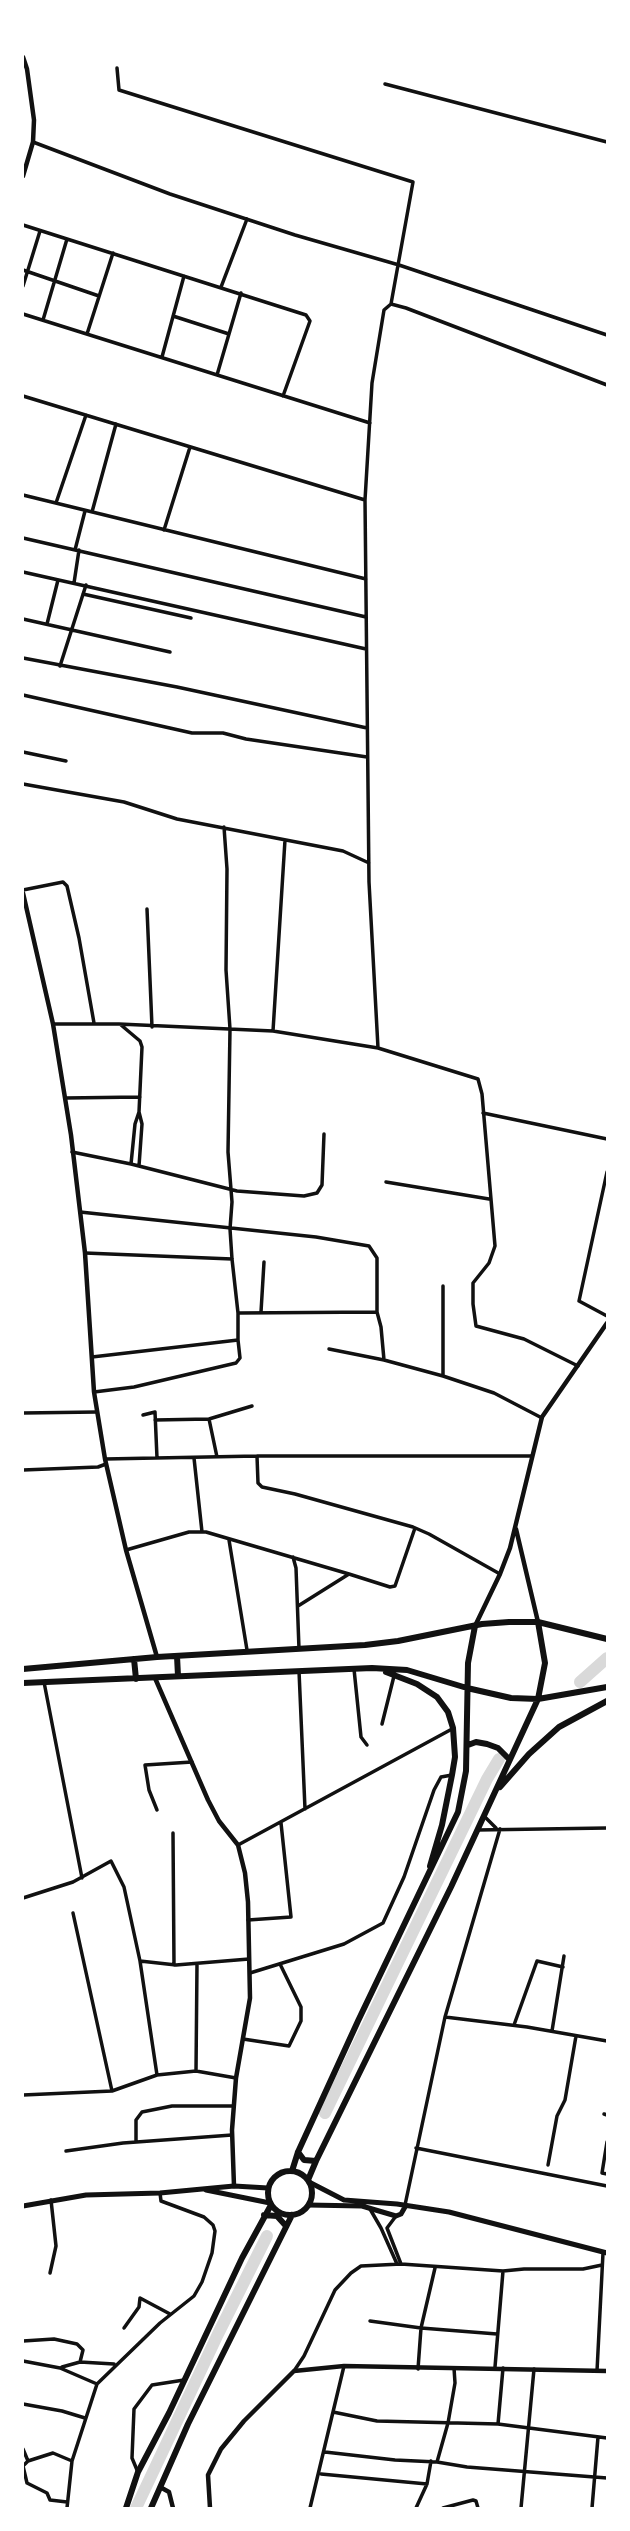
<!DOCTYPE html>
<style>
body{margin:0}
#map{position:relative;width:630px;height:2531px;overflow:hidden;background:#fff;font-family:"DejaVu Sans",sans-serif}
canvas{display:block}
.frame{position:absolute;inset:0;border:24px solid #fff;pointer-events:none}
</style>
<div id="map">
<canvas width="630" height="2531"></canvas>
<div class="frame"></div>
</div>
<script>
const c = document.querySelector('canvas').getContext('2d');
c.lineJoin = 'round';
const toPath = rows => new Path2D(rows.map(r => 'M' + r).join(''));
function trace(path, color, width, dash) { c.strokeStyle = color; c.lineWidth = width; c.lineCap = dash ? 'butt' : 'round'; c.setLineDash(dash || []); c.stroke(path); }
trace(toPath([
 [580,1682,607,1658],
 [325,2113,487,1779,499,1759],
 [136,2508,218,2334,267,2236]
]), '#d9d9d9', 12);
trace(toPath([
 [117,68,119,90,413,182,391,304],
 [385,84,607,142],
 [33,142,170,194,295,235,399,265,607,335],
 [23,225,306,315,310,321,283,396],
 [23,270,99,296],
 [23,286,40,231],
 [221,287,247,219],
 [23,314,370,423],
 [173,316,229,334],
 [43,320,67,239],
 [87,334,113,253],
 [162,357,184,276],
 [217,375,241,293],
 [23,396,365,500],
 [23,495,366,579],
 [56,503,86,415],
 [92,512,116,424],
 [164,530,190,447],
 [23,538,366,617],
 [75,550,85,511],
 [23,572,366,649],
 [74,583,79,550],
 [83,594,191,618],
 [23,619,170,652],
 [47,624,58,580],
 [23,658,177,687,367,728],
 [60,666,86,585],
 [23,695,192,733,223,733,246,739,367,757],
 [23,752,66,761],
 [23,784,124,802,177,819,343,851,369,863],
 [23,890,63,882,67,886,79,938,94,1023],
 [147,909,152,1027],
 [53,1024,119,1024,273,1031,378,1048,478,1079,482,1094,495,1246,489,1263,473,1283,473,1304,476,1326,524,1339,578,1366],
 [121,1025,140,1041,142,1047,139,1112,135,1124,131,1164],
 [273,1031,285,840],
 [378,1048,369,882,365,500,372,383,384,310,391,304,406,308,607,385],
 [65,1098,140,1097],
 [483,1113,607,1139],
 [72,1152,131,1164,237,1191,304,1196,317,1193,322,1185,324,1134],
 [139,1166,142,1124,139,1112],
 [607,1172,579,1301,607,1316],
 [386,1182,489,1199],
 [80,1212,316,1237,369,1246,377,1258,377,1312,381,1327,384,1360],
 [85,1253,232,1259],
 [261,1312,264,1262],
 [239,1313,377,1312],
 [329,1349,384,1360,443,1376,494,1393,542,1418],
 [92,1357,238,1340,238,1313,232,1259,230,1229,232,1202,228,1152,230,1029,226,970,227,869,224,827],
 [443,1376,443,1286],
 [94,1392,134,1387,236,1363,240,1358,238,1340],
 [23,1413,97,1412],
 [143,1415,155,1412,157,1458],
 [209,1419,217,1457],
 [155,1420,209,1419,252,1406],
 [257,1456,258,1483,262,1487,295,1494,413,1527,429,1534,500,1574],
 [194,1458,202,1532],
 [105,1459,257,1456,532,1456],
 [23,1470,98,1467,106,1464],
 [229,1540,247,1650],
 [126,1550,189,1532,206,1532,349,1574],
 [293,1557,296,1568,299,1649],
 [298,1606,349,1574,390,1587,395,1586,415,1528],
 [354,1669,361,1737,367,1745],
 [299,1671,305,1809],
 [44,1682,82,1878],
 [382,1724,394,1676],
 [157,1810,149,1790,145,1765,192,1762],
 [485,1817,496,1828],
 [477,1830,607,1828],
 [173,1833,174,1965],
 [238,1845,452,1729],
 [23,1898,73,1882,111,1861,124,1887,140,1961,157,2075],
 [73,1913,112,2091],
 [248,1920,291,1917,281,1823],
 [140,1961,176,1965,249,1959],
 [250,1973,344,1944,383,1923,404,1877,434,1790,441,1777,452,1775],
 [445,2017,527,2027,607,2041],
 [514,2025,537,1961,563,1967],
 [552,2031,564,1956],
 [243,2039,289,2046,301,2021,301,2007,280,1964],
 [196,2071,197,1964],
 [23,2095,112,2091,157,2075,196,2071,236,2078],
 [604,2114,607,2115],
 [136,2142,136,2120,142,2112,172,2106,234,2106],
 [607,2142,602,2173,607,2174],
 [416,2148,607,2186],
 [66,2151,123,2143,232,2135],
 [548,2165,557,2116,565,2100,576,2036],
 [405,2205,445,2017,500,1829],
 [370,2209,381,2228,397,2264],
 [396,2216,387,2228,401,2264],
 [50,2273,56,2246,51,2200],
 [370,2321,421,2328,497,2334],
 [124,2328,139,2307,140,2298,170,2314],
 [23,2341,54,2339,77,2344,83,2350,80,2362],
 [23,2361,60,2368,97,2384],
 [62,2367,80,2362,114,2364],
 [495,2367,503,2271],
 [454,2368,455,2383,448,2423,437,2462,467,2467,607,2478],
 [418,2369,421,2328,435,2268],
 [294,2371,304,2356,335,2290,351,2273,361,2266,401,2264,503,2271,524,2269,583,2269,602,2265],
 [597,2371,603,2253],
 [23,2404,62,2411,85,2418],
 [333,2412,377,2421,498,2424,607,2438],
 [498,2424,503,2368],
 [23,2449,28,2461,53,2453,72,2461],
 [325,2452,395,2460,437,2462],
 [28,2461,23,2466,27,2483,47,2493,50,2500,67,2502],
 [137,2470,132,2458,134,2409,152,2385,184,2380],
 [321,2474,427,2484],
 [67,2508,72,2461,97,2384,160,2323,194,2296,202,2282,212,2253,215,2231,213,2225,204,2217,161,2201,160,2193],
 [310,2508,344,2366],
 [416,2508,427,2484,431,2461],
 [443,2508,473,2500,476,2501,478,2508],
 [521,2508,534,2369],
 [592,2508,598,2437]
]), '#111', 3.5);
trace(toPath([
 [23,57,27,69,34,120,33,142,23,176],
 [23,893,53,1024,71,1135,85,1253,94,1392,105,1459,126,1550,157,1657],
 [516,1529,538,1622],
 [475,1626,500,1574,510,1548,542,1417,607,1323],
 [155,1678,208,1800,219,1821,238,1845,245,1873,248,1902,250,1998,236,2078,232,2130,234,2186],
 [160,2487,169,2492,173,2508],
 [210,2508,208,2475,221,2449,244,2421,294,2371,344,2366,607,2371]
]), '#111', 4.5);
trace(toPath([
 [309,2182,344,2200,397,2204,449,2212,607,2253],
 [206,2190,270,2203],
 [308,2205,362,2206,396,2216,401,2214,405,2207],
 [23,2206,86,2195,160,2193,234,2186,268,2188]
]), '#111', 5);
trace(toPath([
 [177,1656,178,1676],
 [134,1659,136,1679],
 [23,1669,157,1657,365,1645,398,1641,482,1624,509,1622,538,1622,607,1639],
 [386,1672,417,1684,437,1697,448,1712,453,1728,455,1757,452,1775,442,1825,430,1866],
 [23,1683,372,1668,407,1670,467,1688,511,1698,538,1699,607,1687],
 [468,1745,476,1742,487,1744,498,1748,509,1759],
 [500,1787,529,1754,559,1727,607,1701],
 [298,2152,304,2160,316,2161],
 '268 2193a22 22 0 1 1 44 0a22 22 0 1 1-44 0Z',
 [292,2171,298,2152,358,2021,458,1812,466,1771,468,1663,475,1626],
 [308,2180,316,2161,451,1887,538,1699,545,1663,538,1622],
 [264,2215,277,2216,286,2226],
 [126,2508,138,2472,169,2413,242,2258,271,2205],
 [151,2508,188,2424,292,2215]
]), '#111', 6);
</script>
